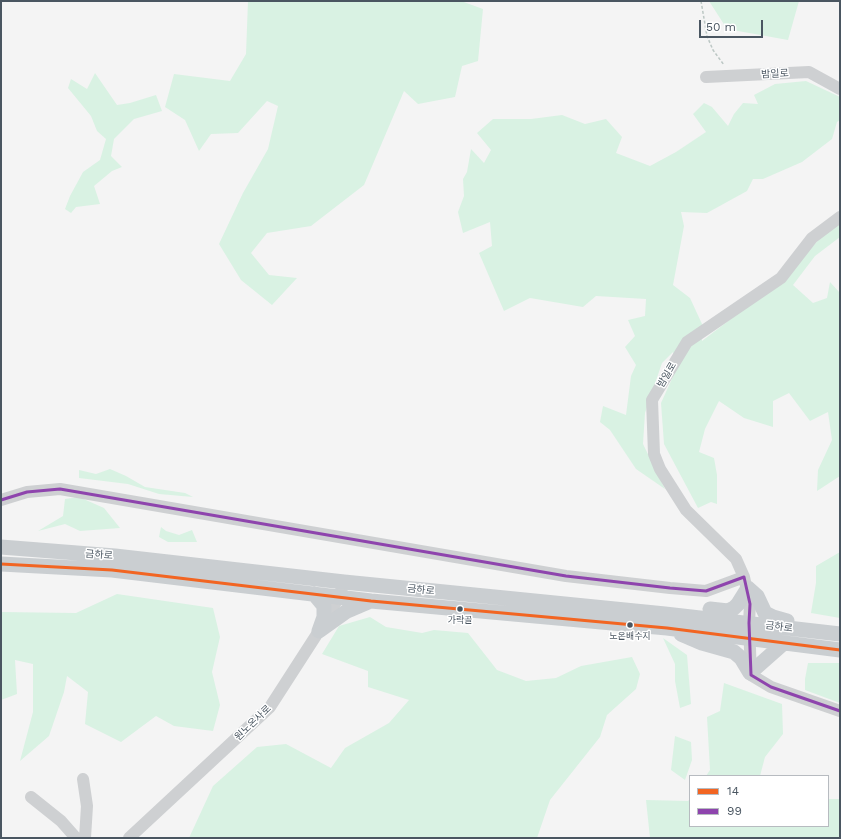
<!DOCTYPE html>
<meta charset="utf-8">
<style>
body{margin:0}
#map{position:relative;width:841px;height:839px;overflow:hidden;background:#f4f4f4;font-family:"Work Sans",sans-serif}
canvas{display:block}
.frame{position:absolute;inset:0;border:2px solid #4a5661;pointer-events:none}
.legend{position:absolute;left:689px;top:775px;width:140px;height:52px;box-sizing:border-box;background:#fff;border:1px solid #b7bbc0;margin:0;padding:5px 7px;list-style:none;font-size:12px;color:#4a5661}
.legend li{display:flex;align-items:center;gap:8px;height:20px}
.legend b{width:20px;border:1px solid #b7bbc0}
.scale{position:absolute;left:699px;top:20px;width:64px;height:18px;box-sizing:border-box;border:2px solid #4a5661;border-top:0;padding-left:5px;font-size:12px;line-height:14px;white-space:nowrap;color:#4a5661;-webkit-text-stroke:3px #fff;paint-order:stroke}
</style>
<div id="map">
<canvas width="841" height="839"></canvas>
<div class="frame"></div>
<ul class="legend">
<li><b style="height:5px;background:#f26522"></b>14</li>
<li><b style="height:5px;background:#8e44ad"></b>99</li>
</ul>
<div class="scale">50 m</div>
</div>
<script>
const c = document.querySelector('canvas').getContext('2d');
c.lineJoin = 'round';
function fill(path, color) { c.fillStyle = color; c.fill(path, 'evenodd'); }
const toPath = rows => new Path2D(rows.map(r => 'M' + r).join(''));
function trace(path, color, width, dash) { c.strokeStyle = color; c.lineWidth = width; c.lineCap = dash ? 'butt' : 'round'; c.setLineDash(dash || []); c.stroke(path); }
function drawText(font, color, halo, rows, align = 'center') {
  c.font = font + ' "Work Sans","Noto Sans KR",sans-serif'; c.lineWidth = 3; c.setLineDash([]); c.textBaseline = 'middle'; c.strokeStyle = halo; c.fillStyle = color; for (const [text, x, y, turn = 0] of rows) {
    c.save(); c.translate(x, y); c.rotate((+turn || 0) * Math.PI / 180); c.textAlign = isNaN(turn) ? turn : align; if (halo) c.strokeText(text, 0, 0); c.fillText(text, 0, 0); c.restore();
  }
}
fill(toPath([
 [248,1,461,1,483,9,478,61,462,66,455,97,418,104,404,91,364,185,311,226,267,233,251,253,269,275,297,278,272,305,241,280,219,244,243,193,268,149,278,106,267,101,238,133,211,134,199,151,185,120,165,107,174,74,230,81,246,54],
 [709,1,799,1,788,40,727,29],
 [95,73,117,105,130,103,156,95,162,111,134,119,114,139,111,156,122,167,112,171,94,186,100,204,76,207,71,213,65,209,70,196,83,172,100,160,106,139,97,131,91,116,68,88,71,79,87,89],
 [806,81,840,97,840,120,837,122,832,139,802,162,763,179,753,179,747,191,707,213,681,212,684,226,673,285,690,298,702,324,702,341,779,282,825,233,840,223,840,237,815,256,793,285,813,303,827,298,830,282,840,293,840,476,817,491,818,470,832,440,828,412,810,421,789,393,773,401,773,427,744,418,719,401,705,429,699,452,714,458,717,475,717,504,711,502,698,508,664,444,661,403,675,372,673,352,662,363,645,413,643,444,665,489,636,469,610,430,600,422,603,406,626,415,631,376,636,365,625,347,635,336,628,320,645,316,646,299,596,296,583,307,530,298,504,311,479,253,492,246,490,222,463,233,458,212,464,196,463,179,467,172,471,149,484,163,491,150,477,133,493,119,531,119,562,115,585,124,606,119,622,137,616,153,650,166,676,152,706,132,693,114,704,103,712,107,728,126,734,114,743,103,758,104,754,95,775,84],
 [110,469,126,476,145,487,185,493,193,497,159,494,128,484,79,478,79,470,96,474],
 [79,497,104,508,120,528,80,531,65,524,38,531,63,516,65,499],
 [161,527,166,531,179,535,192,530,197,542,168,542,159,537],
 [840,552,840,618,811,613,816,583,816,566],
 [117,594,213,608,220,637,212,672,220,705,213,731,174,726,156,716,121,742,85,724,88,692,67,676,64,692,49,736,20,761,33,712,33,664,15,660,17,694,1,700,1,612,76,613],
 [370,617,386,627,422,633,434,630,468,633,497,670,526,681,556,678,581,666,632,657,640,674,636,689,607,715,600,737,550,800,537,838,189,838,213,786,257,747,286,744,331,768,345,748,389,723,409,700,368,687,368,671,322,654,339,626],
 [663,638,687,655,691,704,680,708,675,681,675,664],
 [808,663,840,663,840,703,805,690,805,679],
 [724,683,782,704,783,734,765,757,760,776,706,776,710,770,707,717,720,711],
 [675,736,691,742,692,760,685,780,671,770],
 [690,799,690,826,828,826,828,799,840,799,840,838,650,838,646,800,688,801]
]), '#d9f2e3');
trace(toPath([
 [701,1,707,36,713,50,724,65]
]), '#bcc7c4', 1.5, [3, 2]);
trace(toPath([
 [706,77,809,72,840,89],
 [1,500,27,492,60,489,566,576,670,588,706,591,744,577,750,604,749,623,751,675,771,687,840,711],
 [744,577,736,559,686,510,660,469,654,454,652,400,687,342,781,278,812,238,840,217],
 [83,779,87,806,85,838],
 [31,797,61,821,76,838],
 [129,838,270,707,319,631,339,597,344,582]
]), '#ced0d2', 12);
trace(toPath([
 [1,547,115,556,344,582,665,614,840,634],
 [1,564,112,570,371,601,667,628,840,650],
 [314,594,324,606,324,617,319,631],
 [710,609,728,611,734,608,738,604,748,588,757,596,765,613,773,617,787,621],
 [319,631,347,611,368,602],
 [681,634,702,643,734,652,741,658,750,673,784,643]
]), '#caced1', 15);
trace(toPath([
 [1,564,112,570,371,601,667,628,840,650]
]), '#f26522', 3);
trace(toPath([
 [1,500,27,492,60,489,566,576,670,588,706,591,744,577,750,604,749,623,751,675,771,687,840,711]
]), '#8e44ad', 3);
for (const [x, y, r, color] of [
 [460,609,3.5,"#4a5661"],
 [630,625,3.5,"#4a5661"]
]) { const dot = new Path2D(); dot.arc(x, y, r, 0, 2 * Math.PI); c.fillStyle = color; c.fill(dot); trace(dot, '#fff', 1.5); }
drawText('9px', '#4a5661', '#fff', [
 ["가락골",460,620],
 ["노온배수지",630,636]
]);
drawText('10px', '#4a5661', '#fff', [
 ["밤일로",775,74,-3],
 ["밤일로",667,375,-59],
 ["금하로",99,555,4],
 ["금하로",421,590,6],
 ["금하로",779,627,7],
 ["원노온사로",253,723,-44]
]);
</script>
